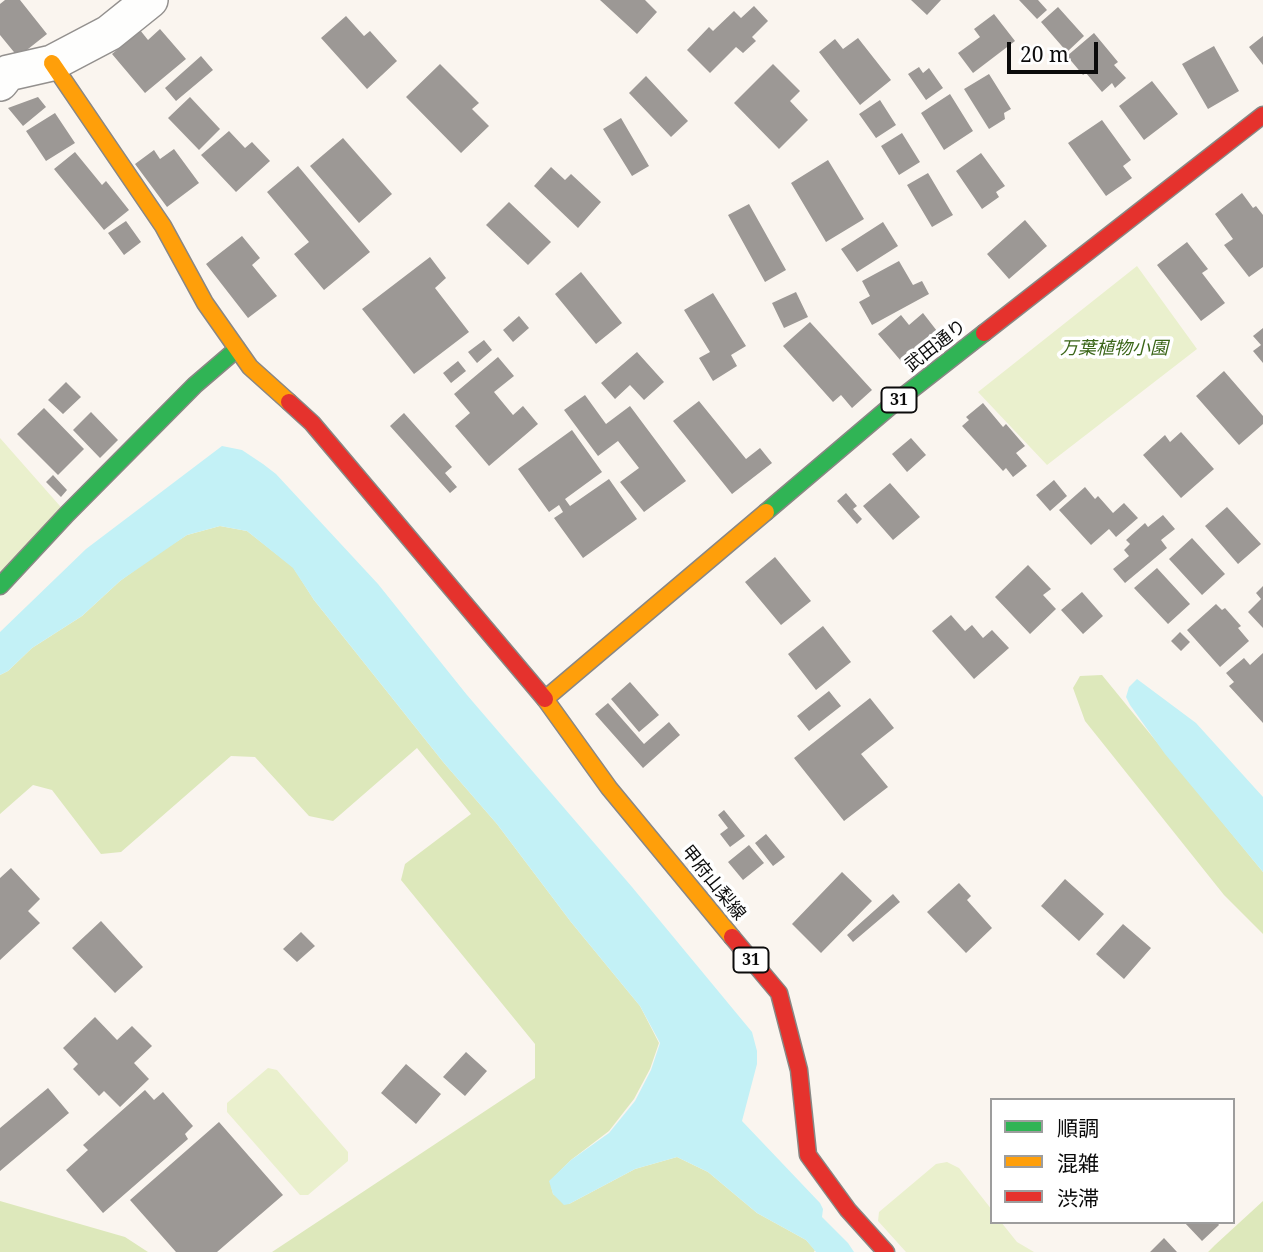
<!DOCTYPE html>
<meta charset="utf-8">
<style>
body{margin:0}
#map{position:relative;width:1263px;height:1252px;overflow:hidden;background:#faf5ef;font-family:"Noto Serif","Noto Sans JP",serif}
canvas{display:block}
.legend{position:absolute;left:990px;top:1098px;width:245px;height:126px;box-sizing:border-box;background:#fff;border:2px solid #9d9d9d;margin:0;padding:9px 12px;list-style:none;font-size:21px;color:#0b0b0b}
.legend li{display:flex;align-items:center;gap:14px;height:35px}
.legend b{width:35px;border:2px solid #9d9d9d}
.scale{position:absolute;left:1007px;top:42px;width:91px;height:32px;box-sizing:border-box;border:4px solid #0b0b0b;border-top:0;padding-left:9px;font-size:21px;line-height:24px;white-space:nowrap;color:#0b0b0b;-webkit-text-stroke:5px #fff;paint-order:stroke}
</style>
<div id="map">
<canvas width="1263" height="1252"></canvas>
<ul class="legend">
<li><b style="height:9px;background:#30b455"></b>順調</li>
<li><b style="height:9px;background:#ff9f0a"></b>混雑</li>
<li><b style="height:9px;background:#e5322d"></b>渋滞</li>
</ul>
<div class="scale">20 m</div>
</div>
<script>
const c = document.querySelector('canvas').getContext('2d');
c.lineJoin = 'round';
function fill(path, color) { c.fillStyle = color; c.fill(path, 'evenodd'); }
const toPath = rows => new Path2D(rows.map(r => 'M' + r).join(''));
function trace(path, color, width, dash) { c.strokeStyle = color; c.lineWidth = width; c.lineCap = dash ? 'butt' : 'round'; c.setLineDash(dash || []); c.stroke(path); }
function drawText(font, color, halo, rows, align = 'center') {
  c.font = font + ' "Noto Serif","Noto Sans JP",serif'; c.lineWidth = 7; c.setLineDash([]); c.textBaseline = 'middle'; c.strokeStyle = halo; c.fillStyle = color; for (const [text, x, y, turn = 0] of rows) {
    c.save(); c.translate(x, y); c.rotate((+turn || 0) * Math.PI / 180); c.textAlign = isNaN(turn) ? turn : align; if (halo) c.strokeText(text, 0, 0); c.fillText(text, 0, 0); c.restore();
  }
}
fill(toPath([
 [1137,266,1197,349,1047,465,978,392],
 [0,438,67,514,0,586],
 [268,1068,277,1070,348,1152,348,1161,308,1195,300,1195,227,1112,227,1103],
 [947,1162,959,1168,992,1210,992,1222,1001,1222,1017,1242,1034,1252,906,1252,878,1221,879,1212,936,1164]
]), '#eaf0cd');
fill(toPath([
 [220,526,247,531,293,567,314,600,444,763,497,824,571,922,640,1006,659,1043,650,1069,634,1099,609,1131,571,1160,550,1181,553,1194,569,1204,635,1169,677,1157,708,1172,757,1213,806,1240,815,1250,814,1252,272,1252,535,1078,535,1044,401,880,405,864,471,814,417,748,333,821,309,816,255,757,231,756,121,852,101,854,52,790,33,785,0,814,0,675,8,671,32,648,82,616,120,581,155,555,187,535],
 [1102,675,1263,872,1263,934,1224,895,1085,721,1073,688,1080,676],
 [0,1201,125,1237,148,1252,0,1252],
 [1263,1201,1263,1252,1208,1252,1215,1245]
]), '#dde8bb');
fill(toPath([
 [222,446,242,450,263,464,276,474,378,584,467,695,632,887,752,1032,757,1051,757,1064,742,1121,820,1203,823,1209,822,1217,848,1243,854,1252,816,1252,806,1240,757,1213,708,1172,677,1157,635,1169,569,1204,564,1205,553,1194,549,1181,571,1160,609,1133,635,1101,651,1070,660,1043,640,1006,571,922,497,824,444,763,314,600,293,568,247,531,220,526,187,535,120,581,82,616,32,648,8,671,0,675,0,632,86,549],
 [1137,679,1196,723,1263,797,1263,872,1165,754,1130,705,1126,697,1129,687]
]), '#c3f1f6');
fill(toPath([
 [5,0,20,0,47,34,18,57,0,35,0,4],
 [600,0,645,0,657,12,637,34],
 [911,0,941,0,927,15],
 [1019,0,1038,0,1047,10,1037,19],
 [754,6,768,21,752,37,756,41,743,53,736,47,710,73,687,50,709,27,713,31,734,11,741,18],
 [1058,7,1084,36,1067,52,1041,22],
 [994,14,1015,41,973,73,958,53,980,37,974,29],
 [346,16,364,36,370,31,397,61,367,89,321,38],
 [160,29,186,59,145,93,112,54,140,30,148,40],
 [1094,33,1118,62,1114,65,1126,78,1115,88,1112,83,1102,92,1086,73,1083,75,1067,56],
 [1263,36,1263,65,1249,47],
 [858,38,891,80,860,105,819,52,835,39,843,49],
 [1214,46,1239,91,1208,109,1182,64],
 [201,56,213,70,176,101,165,88],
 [440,64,479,103,472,109,489,126,461,153,406,97],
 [773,64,800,91,790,101,808,120,779,149,734,103],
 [919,67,923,73,929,68,943,88,926,100,908,74],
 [989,74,1011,109,1004,113,1005,119,989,129,964,89],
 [646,76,688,121,671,137,629,93],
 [1152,81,1178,114,1144,140,1119,106],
 [950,94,973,131,944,150,921,113],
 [38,97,46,107,23,126,8,108],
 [190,97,220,129,199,150,168,118],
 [880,100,896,125,876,138,859,114],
 [55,113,75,143,46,161,26,131],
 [621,118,649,166,632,176,603,129],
 [1102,120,1131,160,1123,166,1132,178,1106,196,1068,143],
 [229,131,245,148,252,142,270,161,236,192,201,155],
 [902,133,920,162,899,175,881,146],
 [343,138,392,194,359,223,310,166],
 [174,149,199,183,167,207,135,164,154,150,160,159],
 [75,152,102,185,106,181,129,210,104,230,54,169],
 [981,153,1005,186,996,192,999,197,982,209,956,171],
 [828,160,864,219,826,242,791,183],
 [298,166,370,252,324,290,294,254,309,242,267,192],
 [551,167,565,180,571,174,601,202,578,228,534,186],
 [928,173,953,215,932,227,907,185],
 [1242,193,1253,208,1256,206,1263,215,1263,267,1249,277,1224,245,1233,239,1215,214],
 [509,202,551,242,528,265,486,225],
 [749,204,786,270,765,282,728,215],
 [1025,220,1047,246,1009,279,987,254],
 [126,221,141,242,124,255,108,233],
 [883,222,898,246,857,272,841,249],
 [242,236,260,258,252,265,277,296,248,318,206,264],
 [1187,242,1208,269,1202,273,1225,303,1201,321,1157,265],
 [430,257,446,278,435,288,469,332,414,374,362,309],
 [899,261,913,285,922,281,929,294,872,325,859,302,870,296,862,281],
 [581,272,622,323,596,344,555,294],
 [796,292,808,317,784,328,772,303],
 [713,293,746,346,731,355,737,366,713,381,699,358,710,352,684,310],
 [923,313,937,331,901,361,878,334,901,315,909,325],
 [519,316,529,328,513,342,503,330],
 [810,322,872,390,852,408,841,395,833,402,783,346],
 [1263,328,1263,363,1253,351,1261,345,1253,336],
 [484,340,492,350,477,363,468,352],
 [637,352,664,382,644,400,630,385,615,399,601,383],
 [498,357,514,376,494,392,513,415,523,406,538,424,489,466,455,426,470,413,454,394],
 [458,361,466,371,451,383,443,373],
 [1224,371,1263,416,1263,424,1239,445,1196,396],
 [66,382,81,397,63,414,48,400],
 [585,395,606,424,630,406,686,481,644,512,620,482,639,468,618,441,598,456,564,410],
 [699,401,746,459,760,448,772,463,732,494,673,421],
 [983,403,1003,427,1006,424,1025,446,1016,453,1027,466,1013,477,1006,468,1003,471,962,426,969,420,966,417],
 [44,408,84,449,58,475,17,434],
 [91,412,118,440,100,458,73,430],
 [404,413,452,467,445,473,457,487,450,493,390,426],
 [572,430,602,472,565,499,570,506,609,479,637,519,583,558,554,518,563,512,559,505,549,512,518,469],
 [1181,432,1214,469,1181,498,1143,455,1165,435,1170,442],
 [911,438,926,455,907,472,892,454],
 [53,475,67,490,61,497,46,482],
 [1054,480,1067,496,1050,511,1036,495],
 [890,483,920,517,893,540,863,506],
 [1085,487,1095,499,1098,496,1113,513,1124,503,1138,518,1116,537,1109,529,1091,545,1059,510],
 [846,493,857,506,853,509,862,519,857,524,837,501],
 [1227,507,1261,544,1238,564,1205,526],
 [1163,515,1175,529,1161,540,1167,548,1125,583,1113,569,1129,556,1124,550,1130,544,1126,540,1145,523,1148,527],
 [1192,538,1225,574,1202,595,1169,559],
 [775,557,811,601,781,625,745,582],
 [1028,565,1051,589,1043,595,1056,609,1030,634,995,597],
 [1157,568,1190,604,1168,624,1134,588],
 [1263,586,1263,628,1248,612,1261,599,1256,593],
 [1082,592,1103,616,1083,634,1061,610],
 [1216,604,1222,610,1225,608,1241,626,1238,628,1249,641,1220,667,1187,630],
 [951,615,965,631,972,625,983,638,992,630,1009,648,974,679,932,631],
 [823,626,851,662,816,690,788,654],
 [1180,632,1190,642,1181,651,1171,641],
 [1263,653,1263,723,1229,686,1234,682,1226,673,1244,658,1250,665],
 [630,682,659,715,639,732,611,699],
 [829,691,841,706,809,731,797,716],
 [870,698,894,728,861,754,888,787,844,821,794,758],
 [608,703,644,744,669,722,680,735,643,768,595,714],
 [724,810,745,836,730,847,720,834,728,828,718,815],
 [766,834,785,857,773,866,755,843],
 [749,845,764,863,743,880,728,862],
 [11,868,40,899,28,911,40,923,0,960,0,878],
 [842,872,872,901,821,953,792,924],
 [1065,879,1104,914,1079,941,1041,906],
 [959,883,971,896,967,900,992,928,966,953,927,912],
 [893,894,900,902,853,942,847,935],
 [101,921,143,967,115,993,72,948],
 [1123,924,1151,948,1124,979,1096,954],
 [301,932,315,946,297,962,283,949],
 [95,1017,117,1040,132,1026,152,1046,134,1063,149,1079,120,1107,104,1091,99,1096,73,1069,78,1064,63,1048],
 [466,1052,487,1071,465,1096,443,1077],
 [406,1064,441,1094,416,1124,381,1093],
 [48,1088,69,1113,0,1171,0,1128],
 [145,1090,154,1100,163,1092,193,1126,185,1134,188,1139,103,1213,66,1170,88,1150,83,1145],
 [219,1122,283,1195,217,1252,176,1252,130,1200],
 [1184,1222,1217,1222,1219,1225,1202,1241],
 [1164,1238,1177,1252,1150,1252]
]), '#9c9895');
const street = toPath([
 [0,83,8,73,52,63,109,33,150,0]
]);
const fast = toPath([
 [766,512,892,405,984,333],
 [0,586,67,514,195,385,237,349]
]);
const slow = toPath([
 [52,63,163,226,205,303,250,367,289,402],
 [732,937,609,788,545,699,766,512]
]);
const jam = toPath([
 [984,333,1263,115],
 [289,402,312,423,545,699],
 [732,937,779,993,799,1070,808,1155,848,1210,886,1252]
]);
trace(street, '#93908e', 38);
trace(fast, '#898784', 19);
trace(slow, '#898784', 19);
trace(jam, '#898784', 19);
trace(street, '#fefefd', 35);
trace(fast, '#30b455', 16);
trace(slow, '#ff9f0a', 16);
trace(jam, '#e5322d', 16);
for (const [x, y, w] of [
 [899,400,35],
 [751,960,35]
]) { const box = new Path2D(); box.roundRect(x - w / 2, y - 12.5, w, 25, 5); c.fillStyle = '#fff'; c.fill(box); trace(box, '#0b0b0b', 2); }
drawText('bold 16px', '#0b0b0b', null, [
 ["31",899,400],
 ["31",751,960]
]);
drawText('18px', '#0b0b0b', '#fff', [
 ["武田通り",936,346,-38],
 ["甲府山梨線",713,883,51]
]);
drawText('italic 18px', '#3b6619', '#fff', [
 ["万葉植物小園",1114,349]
]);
</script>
